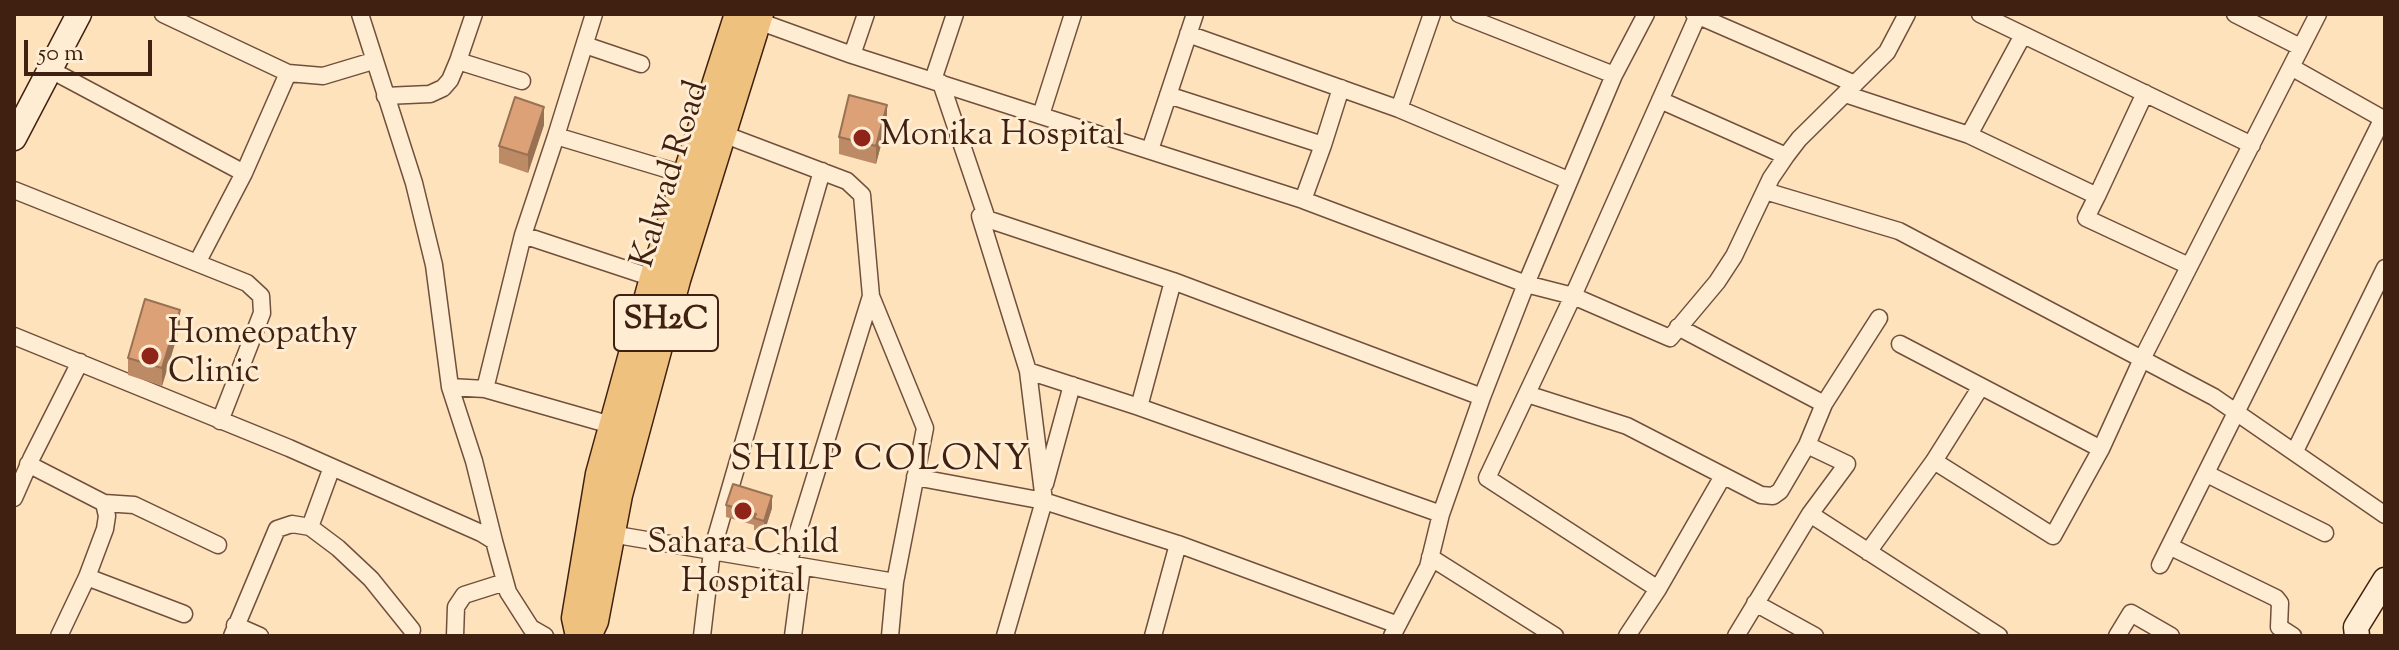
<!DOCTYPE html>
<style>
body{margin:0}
#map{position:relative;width:2399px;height:650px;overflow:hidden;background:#fee2bb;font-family:"Sorts Mill Goudy",serif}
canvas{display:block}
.frame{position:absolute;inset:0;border:16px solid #402011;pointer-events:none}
.scale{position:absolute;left:24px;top:40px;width:128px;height:36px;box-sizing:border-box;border:4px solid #402011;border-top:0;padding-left:10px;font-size:24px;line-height:28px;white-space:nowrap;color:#402011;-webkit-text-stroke:6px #feecd3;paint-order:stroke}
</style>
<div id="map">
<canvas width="2399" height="650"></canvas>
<div class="frame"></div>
<div class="scale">50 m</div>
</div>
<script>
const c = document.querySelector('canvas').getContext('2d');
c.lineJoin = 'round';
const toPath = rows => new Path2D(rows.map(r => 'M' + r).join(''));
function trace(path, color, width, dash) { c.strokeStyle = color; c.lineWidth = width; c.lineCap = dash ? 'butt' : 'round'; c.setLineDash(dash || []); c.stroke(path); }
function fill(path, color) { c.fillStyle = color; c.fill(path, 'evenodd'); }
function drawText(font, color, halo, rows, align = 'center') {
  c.font = font + ' "Sorts Mill Goudy",serif'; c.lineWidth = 6; c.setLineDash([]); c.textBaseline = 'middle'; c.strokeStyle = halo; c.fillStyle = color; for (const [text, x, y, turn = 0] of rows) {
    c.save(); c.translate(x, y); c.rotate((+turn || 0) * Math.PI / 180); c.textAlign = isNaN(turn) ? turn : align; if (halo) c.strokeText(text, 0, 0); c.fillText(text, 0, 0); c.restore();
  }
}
const street = toPath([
 [163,14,288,73,244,173,197,263],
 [360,14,414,183,434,265,450,387,474,461,494,541],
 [1459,14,1614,75],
 [1694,14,1855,84],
 [1980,14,2252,145],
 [2235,14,2300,47],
 [758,21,852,55,1303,200,1526,284,1573,296,1670,338,1717,282,1734,256,1771,178,1786,156,1799,139,1887,52,1907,14],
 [1188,34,1399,109,1568,180],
 [585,45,641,64],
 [852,55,866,14],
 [458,61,522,81],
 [2291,67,2385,120],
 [49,69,244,173],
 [288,73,323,76,373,61],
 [933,80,955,14],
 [941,83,987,219,980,216,1028,371,1044,501,1005,636],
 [1845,94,1969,135,2097,196,2086,218,2189,266],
 [1168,95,1323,145,1303,200],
 [385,96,430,94,443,88,450,80,458,61,474,14],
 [1660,100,1786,156],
 [1399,109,1432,14],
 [1041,115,1073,14],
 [723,134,847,181,862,195,871,296,925,428,895,582,890,636],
 [1969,135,2023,35],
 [556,136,594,14],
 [1323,145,1341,88],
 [1150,150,1195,14],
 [14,190,247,283,261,296,262,313,220,421],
 [1765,191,1899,231,2214,397,2385,515],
 [2097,196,2145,93],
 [987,219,1173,281,1482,397],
 [523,235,653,278],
 [1678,327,1824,404],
 [14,336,289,448,481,533,494,541,508,592,531,628,545,636],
 [1900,344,2101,449],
 [1028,371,1139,407,1441,514],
 [450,387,485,389,523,235,556,136,686,175],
 [485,389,611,425],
 [1527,394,1627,426,1761,495,1773,496,1780,491,1807,445,1824,404,1879,318],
 [1139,407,1173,281],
 [2295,451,2385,268],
 [1934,461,2053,536,2101,449,2142,359,2318,14],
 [28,464,104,503,107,516,105,529,87,577,59,636],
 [2207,474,2325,533],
 [915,477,1044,501,1178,544,1398,625],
 [1045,484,1072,385],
 [14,498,32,457,80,362],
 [104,503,134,505,218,545],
 [1810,514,1999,636],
 [310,527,332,467],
 [611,534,895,582],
 [2171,547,2276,598,2280,603,2279,627,2293,636],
 [1868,552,1934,461,1980,388],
 [1430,557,1555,636],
 [788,564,871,296],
 [2160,565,2383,118],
 [87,577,184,614],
 [1658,589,1487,478,1573,296,1698,15],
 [1755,603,1815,636],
 [235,625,260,636],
 [232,636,277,529,292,524,310,527,338,548,371,579,412,630],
 [455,636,456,607,464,595,505,582],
 [702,636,712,551,822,171],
 [793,636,802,567],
 [1153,636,1178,544],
 [1392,636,1428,567,1441,514,1482,397,1526,284,1614,75,1646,14],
 [1627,636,1658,589,1723,476],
 [1736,636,1810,514,1847,464,1807,445],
 [2117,636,2131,613,2171,636]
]);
const secondary = toPath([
 [14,138,79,14],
 [2357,636,2356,627,2385,580]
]);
const primary = toPath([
 [579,636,575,618,599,474,653,278,738,14],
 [588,636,595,621,619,495,677,280,760,14]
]);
trace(street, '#70503c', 19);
trace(secondary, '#402011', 27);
trace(primary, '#402011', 29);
trace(street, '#feecd3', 16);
trace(secondary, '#feecd3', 24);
trace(primary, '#efc17e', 26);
fill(toPath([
 [887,122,876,164,839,154,839,137],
 [544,125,528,173,499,163,499,146],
 [180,327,162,386,128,375,128,358],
 [726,505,772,508,764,533,754,530,754,525,726,517]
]), '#bd8a66');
fill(toPath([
 [887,105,887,122,876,164,876,146],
 [544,107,544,125,528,173,528,155],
 [180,310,180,327,162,386,162,368],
 [772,496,772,508,764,533,764,521]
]), '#9a7153');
const building = toPath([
 [849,95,887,105,876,146,839,137,849,95],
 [515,97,544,107,528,155,499,146,515,97],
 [145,299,180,310,162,368,128,358,145,299],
 [733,484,772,496,764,521,754,518,756,514,726,505,733,484]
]);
fill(building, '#dca177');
trace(building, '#9a7153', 2);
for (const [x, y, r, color] of [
 [862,138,10,"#8f2418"],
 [150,356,10,"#8f2418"],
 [743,511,10,"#8f2418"]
]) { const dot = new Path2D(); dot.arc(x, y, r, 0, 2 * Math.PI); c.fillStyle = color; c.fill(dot); trace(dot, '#feecd3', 3); }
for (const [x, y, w] of [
 [666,323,104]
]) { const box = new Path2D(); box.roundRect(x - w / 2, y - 28, w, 56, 6); c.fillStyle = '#feecd3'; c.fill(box); trace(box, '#402011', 2); }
drawText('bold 32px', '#402011', null, [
 ["SH2C",666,323]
]);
drawText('34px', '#402011', '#feecd3', [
 ["Monika Hospital",880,138],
 ["Homeopathy",168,336],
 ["Clinic",168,375],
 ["Sahara Child",743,546,"center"],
 ["Hospital",743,585,"center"]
], 'left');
drawText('34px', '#402011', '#feecd3', [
 ["Kalwad Road",673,175,-73]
]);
c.letterSpacing = '2px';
drawText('36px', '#402011', '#feecd3', [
 ["SHILP COLONY",881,463]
]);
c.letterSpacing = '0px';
</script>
